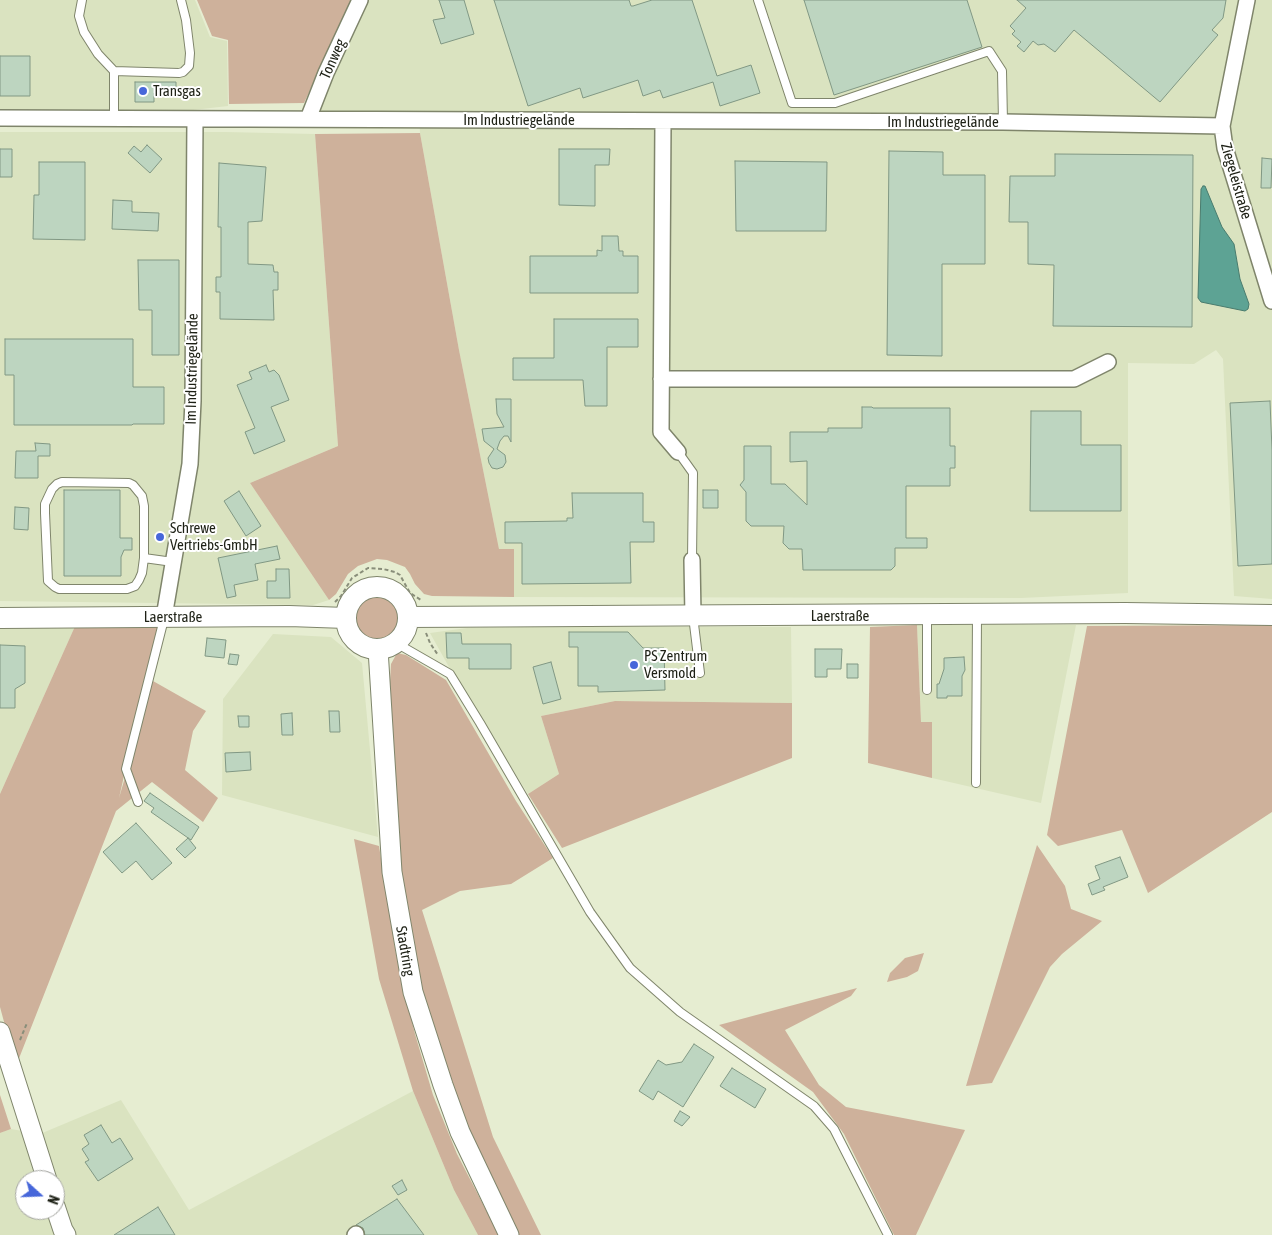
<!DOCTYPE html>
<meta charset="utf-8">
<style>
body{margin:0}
#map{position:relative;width:1272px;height:1235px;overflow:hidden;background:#e6edd1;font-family:"Asap Condensed",sans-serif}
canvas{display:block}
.north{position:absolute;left:15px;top:1170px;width:50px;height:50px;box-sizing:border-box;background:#fff;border:1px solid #a5a6a1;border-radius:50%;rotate:110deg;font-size:14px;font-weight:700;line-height:20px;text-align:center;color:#1d2015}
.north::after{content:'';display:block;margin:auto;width:18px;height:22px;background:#4767da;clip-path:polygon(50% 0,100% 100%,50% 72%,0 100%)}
</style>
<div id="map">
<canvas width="1272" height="1235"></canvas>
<div class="north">N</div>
</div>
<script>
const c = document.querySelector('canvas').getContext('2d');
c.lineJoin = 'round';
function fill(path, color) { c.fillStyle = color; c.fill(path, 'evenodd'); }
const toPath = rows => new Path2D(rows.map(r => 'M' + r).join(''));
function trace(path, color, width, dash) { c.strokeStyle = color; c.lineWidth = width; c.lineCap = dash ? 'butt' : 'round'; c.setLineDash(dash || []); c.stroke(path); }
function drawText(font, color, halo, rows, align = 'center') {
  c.font = font + ' "Asap Condensed",sans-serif'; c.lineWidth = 4; c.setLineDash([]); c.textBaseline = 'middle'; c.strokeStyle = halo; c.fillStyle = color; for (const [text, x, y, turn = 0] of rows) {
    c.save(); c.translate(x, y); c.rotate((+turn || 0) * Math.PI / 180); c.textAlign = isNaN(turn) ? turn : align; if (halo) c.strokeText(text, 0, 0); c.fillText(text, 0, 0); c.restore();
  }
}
fill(toPath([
 [0,0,195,0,210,37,227,41,228,106,176,112,0,111],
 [364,0,1272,0,1272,599,1234,596,1223,359,1216,350,1194,364,1128,363,1128,593,1021,598,514,597,514,550,499,549,459,350,420,133,419,114,315,114],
 [0,132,226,132,315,134,338,446,250,483,329,600,313,605,0,601],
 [76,624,0,794,0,625],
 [917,625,1076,625,1041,803,932,778,932,723,921,722],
 [518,627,791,627,792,703,615,701,541,716,559,774,528,794,454,676,430,633,467,628],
 [273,634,331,637,362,663,378,837,222,795,223,699],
 [413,1091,454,1190,478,1235,0,1235,0,1133,11,1129,40,1134,121,1100,189,1210],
 [25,1180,55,1180,55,1210,25,1210]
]), '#dae3c0');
fill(toPath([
 [197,0,352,0,304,103,229,104,228,40,212,36],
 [420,133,459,350,499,549,514,549,514,597,432,596,424,594,415,584,410,574,405,567,387,560,377,559,358,566,348,574,336,594,329,600,250,483,338,446,315,134],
 '351 617a25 25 0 1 1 50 0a25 25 0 1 1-50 0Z',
 [76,624,158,626,119,798,153,681,206,711,193,731,185,770,218,798,203,822,152,782,116,811,16,1066,0,1007,0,794],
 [917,625,921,722,932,722,932,778,868,763,870,627],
 [1272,625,1272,812,1148,893,1122,830,1058,846,1047,835,1087,626],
 [397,653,406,655,446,680,516,801,553,858,511,884,460,891,422,910,493,1137,541,1235,519,1235,510,1218,469,1131,438,1048,422,987,408,927,397,831,390,682,391,664],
 [615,701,792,703,792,758,562,848,528,794,559,774,541,716],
 [354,839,379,846,396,954,415,1034,433,1095,457,1154,499,1235,478,1235,454,1190,413,1091,379,979],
 [1037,845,1065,886,1071,909,1102,921,1062,954,1050,967,992,1083,966,1086],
 [924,953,918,971,907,977,887,982,890,973,905,958],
 [857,988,851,996,785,1030,819,1085,846,1107,965,1130,916,1235,894,1235,844,1134,813,1092,719,1025],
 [0,1095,11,1129,0,1133]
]), '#ceb19b');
const water = toPath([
 [1203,186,1205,186,1222,227,1234,244,1240,279,1249,304,1248,309,1245,311,1201,302,1198,298,1201,189,1203,186]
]);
fill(water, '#5da394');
trace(water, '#4a7c6e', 1);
const building = toPath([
 [439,0,464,0,474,34,441,44,433,20,445,18,439,0],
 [494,0,629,0,631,6,633,6,652,0,692,0,717,76,751,65,760,93,720,106,713,82,663,98,660,90,643,96,638,80,583,98,580,88,528,106,494,0],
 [804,0,967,0,982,47,834,95,804,0],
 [1017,0,1226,0,1223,18,1212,30,1218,35,1160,102,1074,30,1055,52,1044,44,1038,45,1033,41,1024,52,1017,46,1021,42,1012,34,1015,31,1010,26,1026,8,1017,0],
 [0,56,30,56,30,96,0,96,0,56],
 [135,82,176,82,176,93,154,93,154,102,135,102,135,82],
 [147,145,162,159,150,173,128,153,134,146,141,152,147,145],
 [0,149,12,149,12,177,0,177,0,149],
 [559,149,610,149,609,165,595,165,595,206,559,205,559,149],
 [889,151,943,152,943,175,985,175,985,264,942,264,942,356,887,355,889,151],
 [1055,154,1193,155,1192,327,1053,326,1054,265,1028,264,1028,222,1009,222,1010,176,1055,176,1055,154],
 [1262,158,1272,159,1271,188,1261,188,1262,158],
 [735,161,827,162,826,231,736,231,735,161],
 [39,162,85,162,85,240,33,239,34,195,39,195,39,162],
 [219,163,266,167,262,221,248,222,248,264,273,265,274,272,278,272,278,290,273,290,274,320,220,319,220,292,216,292,216,277,221,277,221,227,218,227,219,163],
 [113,200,132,201,132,212,159,213,158,231,112,229,113,200],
 [602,236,618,236,619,251,623,251,623,256,638,256,638,293,530,293,530,256,597,256,597,250,602,251,602,236],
 [138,260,179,260,179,355,152,355,152,310,139,310,138,260],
 [554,319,638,319,638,347,607,347,607,406,585,406,583,380,513,380,513,358,554,358,554,319],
 [5,339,133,339,133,387,164,387,164,424,133,424,132,425,14,425,14,375,5,375,5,339],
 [266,365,269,372,274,370,279,375,289,400,271,407,285,441,254,454,245,432,255,428,237,385,252,379,249,372,266,365],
 [496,399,511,399,511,442,508,436,504,436,500,441,497,449,505,455,506,462,503,467,497,469,492,468,489,463,488,458,494,449,484,441,482,429,504,427,497,414,496,399],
 [1270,401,1272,450,1272,564,1238,566,1230,403,1270,401],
 [862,407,872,407,873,408,950,408,950,446,955,446,955,468,950,468,950,486,906,486,906,538,927,538,927,548,895,548,895,566,891,570,803,570,802,549,789,549,783,543,784,526,751,526,746,521,746,492,740,485,744,480,744,446,771,446,771,484,785,484,807,505,807,461,790,462,790,432,828,432,828,428,862,428,862,407],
 [1031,411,1081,411,1081,445,1121,445,1121,511,1030,511,1031,411],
 [35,443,50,444,50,456,38,456,38,478,15,478,16,451,36,451,35,443],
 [64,490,120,490,120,538,132,538,132,550,124,550,121,557,121,576,64,576,64,490],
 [703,490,718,490,718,508,703,508,703,490],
 [239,491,261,526,246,536,224,501,239,491],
 [572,493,643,493,643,522,654,522,654,542,630,542,631,583,522,584,522,543,505,543,505,522,567,521,567,518,573,518,572,493],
 [15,507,29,508,28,530,14,529,15,507],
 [277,546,280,559,255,564,258,580,234,585,236,596,227,598,218,558,277,546],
 [276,569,289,569,290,598,267,598,267,581,276,581,276,569],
 [569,632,628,632,643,648,664,648,665,690,598,692,598,686,578,686,578,647,569,647,569,632],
 [446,633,461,633,462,644,511,644,511,669,469,669,469,658,447,658,446,633],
 [207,638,226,640,224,658,205,656,207,638],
 [0,645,25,646,25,683,15,689,15,708,0,708,0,645],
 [815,649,842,649,841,669,827,669,827,677,815,677,815,649],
 [230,654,239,655,237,665,228,664,230,654],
 [964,657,965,670,962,676,962,696,947,696,947,698,937,698,937,684,939,684,944,669,944,658,964,657],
 [551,662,561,699,543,704,533,667,551,662],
 [847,664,858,664,858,678,847,678,847,664],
 [329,711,339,711,340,732,330,732,329,711],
 [292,713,293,735,282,735,281,714,292,713],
 [238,716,249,716,249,727,239,727,238,716],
 [250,752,251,770,226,772,225,753,250,752],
 [150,793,199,827,191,840,151,812,154,808,144,801,150,793],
 [136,823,172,863,152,880,136,861,122,873,103,852,136,823],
 [188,838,196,848,185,858,176,849,188,838],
 [1120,857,1128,877,1103,887,1105,890,1092,895,1088,884,1100,879,1095,866,1120,857],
 [694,1044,714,1057,683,1107,658,1091,653,1100,639,1091,658,1060,666,1065,682,1062,694,1044],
 [732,1068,766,1089,755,1108,720,1086,732,1068],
 [680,1111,690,1117,682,1126,674,1121,680,1111],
 [101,1125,112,1143,120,1138,133,1159,98,1181,85,1162,89,1160,82,1149,89,1144,84,1135,101,1125],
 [402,1180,407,1190,398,1195,392,1186,402,1180],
 [397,1199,424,1235,365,1235,363,1228,356,1225,397,1199],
 [158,1207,175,1235,114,1235,158,1207]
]);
fill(building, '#bdd5c0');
trace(building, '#819884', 1);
const service = toPath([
 [82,0,79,16,84,32,98,54,114,71,179,73,183,72,189,66,190,53,186,20,181,0],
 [758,0,792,103,835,103,989,51,1002,71,1003,122],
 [114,118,114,71],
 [678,452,693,473,692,560],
 [144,558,144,506,142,496,133,485,129,483,62,482,57,484,52,489,45,504,45,513,48,581,55,587,59,589,127,589,135,586,139,580,142,573,144,558,173,562],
 [927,615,927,690],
 [693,616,700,673],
 [396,643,450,674,480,723,590,912,630,968,680,1012,814,1106,834,1129,888,1235],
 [976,783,977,615],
 [138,802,126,769,164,619]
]);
const minor = toPath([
 [1247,0,1222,126,1225,148,1272,301],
 [0,118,1003,122,1222,126],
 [308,119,326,73,360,0],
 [663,121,661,432,678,452],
 [661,379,1074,379,1108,362],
 [692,560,693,616],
 [164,617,190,464,193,401,195,119],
 [355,1235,356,1234]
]);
const tertiary = toPath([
 [378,649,392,872,413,992,443,1085,460,1132,509,1235],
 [0,1032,47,1180],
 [55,1206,63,1230,66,1235]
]);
const secondary = toPath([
 '346 618a31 31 0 1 1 62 0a31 31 0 1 1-62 0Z',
 [408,617,1125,613,1272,615],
 [0,618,289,616,346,618]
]);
trace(service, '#7f856b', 10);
trace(minor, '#7f856b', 18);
trace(tertiary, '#7f856b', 21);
trace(secondary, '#7f856b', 22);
trace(toPath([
 [335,602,341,596,352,578,368,568,383,569,395,572,400,575,410,593,421,600],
 [426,633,430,643,438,655],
 [20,1040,27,1023]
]), '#898e7a', 2, [4, 2.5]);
trace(service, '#fff', 8);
trace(minor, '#fff', 15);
trace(tertiary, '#fff', 19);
trace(secondary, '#fff', 20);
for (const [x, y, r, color] of [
 [143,91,5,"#4767da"],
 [160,537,5,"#4767da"],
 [634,665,5,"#4767da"]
]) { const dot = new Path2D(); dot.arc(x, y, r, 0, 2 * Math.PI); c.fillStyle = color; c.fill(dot); trace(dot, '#fff', 2); }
drawText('15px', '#1d2015', '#fff', [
 ["Tonweg",333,59,-66],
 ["Im Industriegelände",519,120],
 ["Im Industriegelände",943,122],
 ["Ziegeleistraße",1236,181,74],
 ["Im Industriegelände",192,369,-89],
 ["Laerstraße",840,616],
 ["Laerstraße",173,617],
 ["Stadtring",405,951,80]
]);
drawText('15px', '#1d2015', '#fff', [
 ["Transgas",153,91],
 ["Schrewe",170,528],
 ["Vertriebs-GmbH",170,545],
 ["PS Zentrum",644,656],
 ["Versmold",644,673]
], 'left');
</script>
